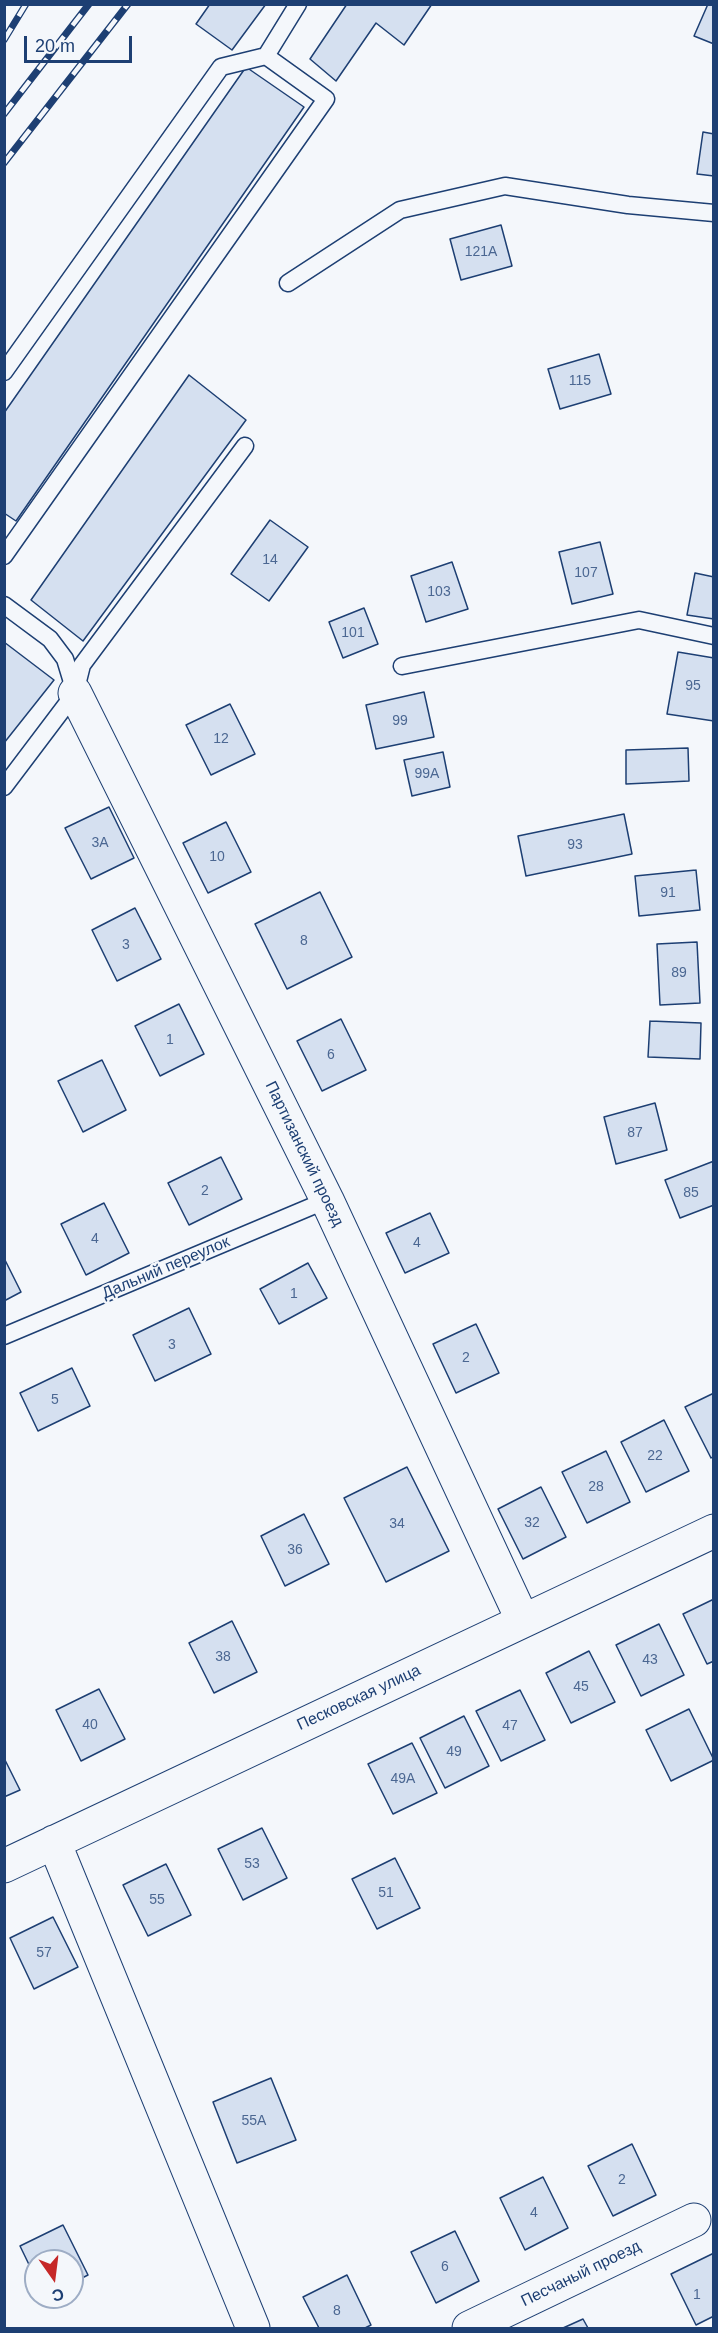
<!DOCTYPE html>
<meta charset="utf-8">
<style>
body{margin:0}
#map{position:relative;width:718px;height:2333px;overflow:hidden;background:#f4f7fb;font-family:Arial,sans-serif}
canvas{display:block}
.frame{position:absolute;inset:0;border:6px solid #1d3f73;pointer-events:none}
.north{position:absolute;left:24px;top:2249px;width:60px;height:60px;box-sizing:border-box;background:#f4f7fb;border:2px solid #9eadc5;border-radius:50%;rotate:166deg;font-size:16px;font-weight:700;line-height:24px;text-align:center;color:#1d3f73}
.north::after{content:'';display:block;margin:auto;width:21px;height:27px;background:#c62828;clip-path:polygon(50% 0,100% 100%,50% 72%,0 100%)}
.scale{position:absolute;left:24px;top:36px;width:108px;height:27px;box-sizing:border-box;border:3px solid #1d3f73;border-top:0;padding-left:8px;font-size:18px;line-height:21px;white-space:nowrap;color:#1d3f73;-webkit-text-stroke:4px #f4f7fb;paint-order:stroke}
</style>
<div id="map">
<canvas width="718" height="2333"></canvas>
<div class="frame"></div>
<div class="north">С</div>
<div class="scale">20 m</div>
</div>
<script>
const c = document.querySelector('canvas').getContext('2d');
c.lineJoin = 'round';
function fill(path, color) { c.fillStyle = color; c.fill(path, 'evenodd'); }
const toPath = rows => new Path2D(rows.map(r => 'M' + r).join(''));
function trace(path, color, width, dash) { c.strokeStyle = color; c.lineWidth = width; c.lineCap = dash ? 'butt' : 'round'; c.setLineDash(dash || []); c.stroke(path); }
function drawText(font, color, halo, rows, align = 'center') {
  c.font = font + ' Arial,sans-serif'; c.lineWidth = 4.5; c.setLineDash([]); c.textBaseline = 'middle'; c.strokeStyle = halo; c.fillStyle = color; for (const [text, x, y, turn = 0] of rows) {
    c.save(); c.translate(x, y); c.rotate((+turn || 0) * Math.PI / 180); c.textAlign = isNaN(turn) ? turn : align; if (halo) c.strokeText(text, 0, 0); c.fillText(text, 0, 0); c.restore();
  }
}
const building = toPath([
 [210,4,266,4,232,50,196,24,210,4],
 [347,4,432,4,404,45,376,23,336,81,310,59,347,4],
 [708,4,714,4,714,44,694,36,708,4],
 [246,67,304,107,16,521,4,513,4,413,246,67],
 [703,132,714,134,714,176,697,174,703,132],
 [501,225,512,266,461,280,450,239,501,225],
 [599,354,611,394,560,409,548,369,599,354],
 [189,375,246,420,83,641,31,600,189,375],
 [270,520,308,547,269,601,231,574,270,520],
 [600,542,613,594,572,604,559,552,600,542],
 [452,562,468,609,426,622,411,576,452,562],
 [695,573,714,577,714,619,687,615,695,573],
 [364,608,378,644,343,658,329,622,364,608],
 [4,642,54,680,4,743,4,642],
 [678,652,714,658,714,721,667,714,678,652],
 [424,692,434,737,376,749,366,705,424,692],
 [230,704,255,754,211,775,186,725,230,704],
 [688,748,689,781,626,784,626,750,688,748],
 [443,752,450,787,412,796,404,760,443,752],
 [109,807,134,858,91,879,65,828,109,807],
 [624,814,632,854,526,876,518,836,624,814],
 [226,822,251,872,208,893,183,843,226,822],
 [696,870,700,910,639,916,635,876,696,870],
 [320,892,352,957,287,989,255,924,320,892],
 [135,908,161,959,117,981,92,930,135,908],
 [697,942,700,1003,660,1005,657,944,697,942],
 [179,1004,204,1054,160,1076,135,1026,179,1004],
 [341,1019,366,1070,322,1091,297,1041,341,1019],
 [650,1021,701,1023,700,1059,648,1057,650,1021],
 [102,1060,126,1110,83,1132,58,1081,102,1060],
 [655,1103,667,1150,616,1164,604,1117,655,1103],
 [221,1157,242,1199,189,1225,168,1183,221,1157],
 [714,1161,714,1205,680,1218,665,1180,714,1161],
 [104,1203,129,1253,86,1275,61,1224,104,1203],
 [430,1213,449,1253,405,1273,386,1233,430,1213],
 [4,1258,21,1292,4,1301,4,1258],
 [308,1263,327,1298,279,1324,260,1289,308,1263],
 [189,1308,211,1354,155,1381,133,1335,189,1308],
 [476,1324,499,1373,456,1393,433,1344,476,1324],
 [72,1368,90,1406,38,1431,20,1393,72,1368],
 [714,1393,714,1456,711,1458,685,1407,714,1393],
 [664,1420,689,1471,646,1492,621,1442,664,1420],
 [606,1451,630,1502,587,1523,562,1472,606,1451],
 [407,1467,449,1551,386,1582,344,1498,407,1467],
 [541,1487,566,1537,523,1559,498,1509,541,1487],
 [304,1514,329,1564,285,1586,261,1536,304,1514],
 [714,1599,714,1661,707,1664,683,1614,714,1599],
 [232,1621,257,1672,214,1693,189,1643,232,1621],
 [659,1624,684,1675,641,1696,616,1645,659,1624],
 [589,1651,615,1702,571,1723,546,1673,589,1651],
 [99,1689,125,1739,81,1761,56,1710,99,1689],
 [520,1690,545,1740,501,1761,476,1711,520,1690],
 [689,1709,714,1760,671,1781,646,1730,689,1709],
 [464,1716,489,1766,445,1788,420,1738,464,1716],
 [412,1743,437,1793,393,1814,368,1764,412,1743],
 [4,1758,20,1790,4,1797,4,1758],
 [262,1828,287,1878,243,1900,218,1849,262,1828],
 [395,1858,420,1908,377,1929,352,1879,395,1858],
 [166,1864,191,1915,148,1936,123,1885,166,1864],
 [53,1917,78,1967,34,1989,10,1938,53,1917],
 [271,2078,296,2140,237,2163,213,2102,271,2078],
 [632,2144,656,2195,613,2216,588,2166,632,2144],
 [543,2177,568,2228,525,2250,500,2198,543,2177],
 [63,2225,88,2275,72,2283,72,2261,36,2261,36,2279,20,2246,63,2225],
 [455,2231,479,2281,436,2303,411,2252,455,2231],
 [714,2253,714,2316,696,2325,671,2274,714,2253],
 [347,2275,371,2325,365,2328,319,2328,303,2297,347,2275],
 [583,2319,588,2328,563,2328,583,2319]
]);
fill(building, '#d5e0f0');
trace(building, '#1d3f73', 1.5);
const service = toPath([
 [288,283,400,210,505,186,628,205,714,213],
 [4,372,221,67,266,56,298,4],
 [4,556,326,99,266,56],
 [4,605,50,639,65,659,75,692],
 [402,666,639,620,714,636],
 [4,787,75,693,82,665,245,446],
 [4,1336,327,1200]
]);
const minor = toPath([
 [75,693,327,1200,523,1621],
 [54,1842,253,2328],
 [4,1866,714,1531],
 [469,2328,694,2220]
]);
trace(service, '#1d3f73', 19);
trace(minor, '#1d3f73', 35);
trace(service, '#f4f7fb', 16);
trace(minor, '#f4f7fb', 33);
const rail = toPath([
 [4,40,26,4],
 [4,114,89,4],
 [4,163,128,4]
]);
trace(rail, '#1d3f73', 7);
trace(rail, '#f4f7fb', 4.5, [14]);
drawText('14px', '#4b6792', null, [
 ["121А",481,252],
 ["115",580,381],
 ["14",270,560],
 ["107",586,573],
 ["103",439,592],
 ["101",353,633],
 ["95",693,686],
 ["99",400,721],
 ["12",221,739],
 ["99А",427,774],
 ["3А",100,843],
 ["93",575,845],
 ["10",217,857],
 ["91",668,893],
 ["8",304,941],
 ["3",126,945],
 ["89",679,973],
 ["1",170,1040],
 ["6",331,1055],
 ["87",635,1133],
 ["2",205,1191],
 ["85",691,1193],
 ["4",95,1239],
 ["4",417,1243],
 ["1",294,1294],
 ["3",172,1345],
 ["2",466,1358],
 ["5",55,1400],
 ["22",655,1456],
 ["28",596,1487],
 ["32",532,1523],
 ["34",397,1524],
 ["36",295,1550],
 ["38",223,1657],
 ["43",650,1660],
 ["45",581,1687],
 ["40",90,1725],
 ["47",510,1726],
 ["49",454,1752],
 ["49А",403,1779],
 ["53",252,1864],
 ["51",386,1893],
 ["55",157,1900],
 ["57",44,1953],
 ["55А",254,2121],
 ["2",622,2180],
 ["4",534,2213],
 ["6",445,2267],
 ["1",697,2295],
 ["8",337,2311]
]);
drawText('16px', '#1d3f73', '#f4f7fb', [
 ["Партизанский проезд",304,1154,64],
 ["Дальний переулок",166,1268,-23],
 ["Песковская улица",359,1698,-25],
 ["Песчаный проезд",581,2274,-26]
]);
</script>
